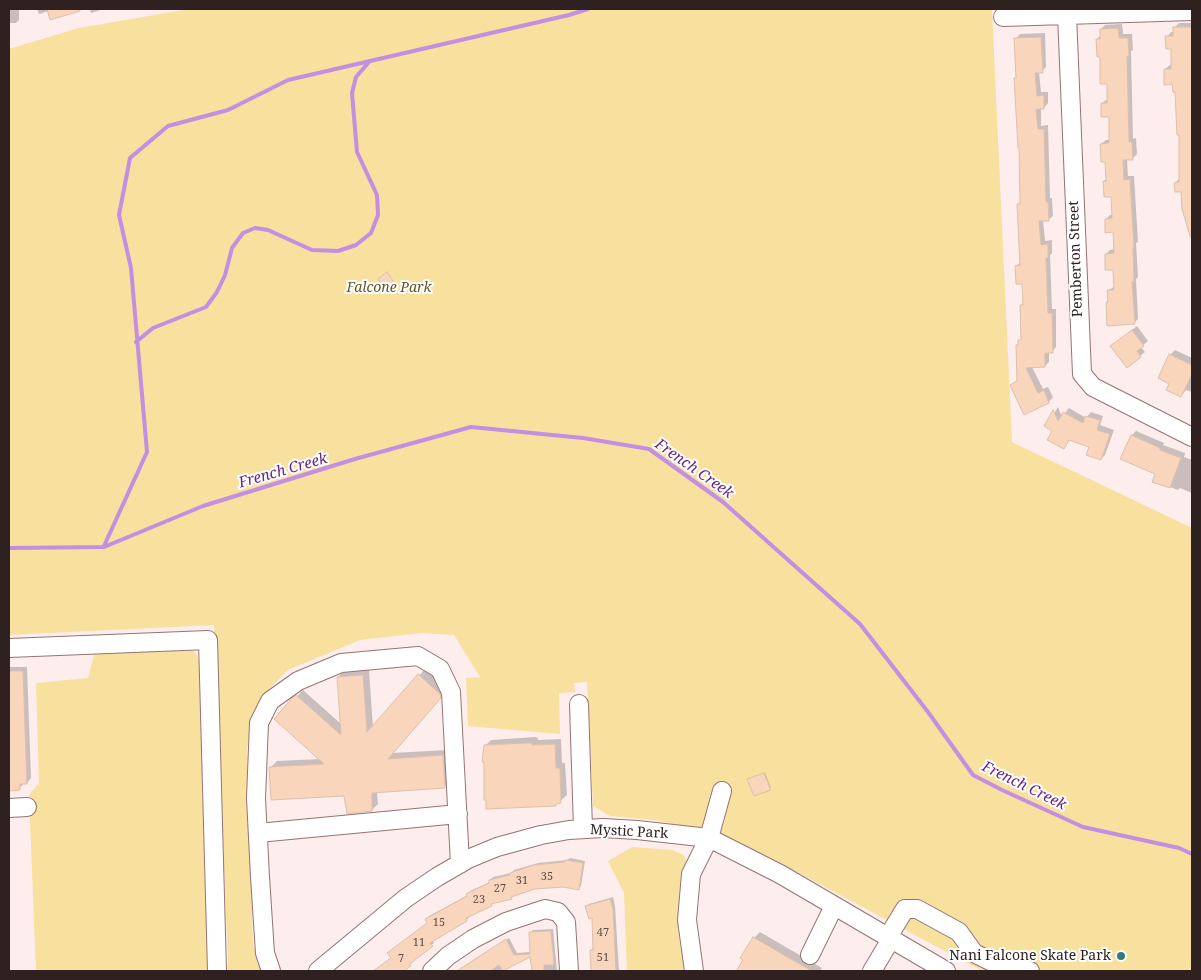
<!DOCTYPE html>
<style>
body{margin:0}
#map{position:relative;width:1201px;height:980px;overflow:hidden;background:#fdeeed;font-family:"Noto Serif",serif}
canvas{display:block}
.frame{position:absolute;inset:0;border:10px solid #2e2120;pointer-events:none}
</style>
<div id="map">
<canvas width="1201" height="980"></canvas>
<div class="frame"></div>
</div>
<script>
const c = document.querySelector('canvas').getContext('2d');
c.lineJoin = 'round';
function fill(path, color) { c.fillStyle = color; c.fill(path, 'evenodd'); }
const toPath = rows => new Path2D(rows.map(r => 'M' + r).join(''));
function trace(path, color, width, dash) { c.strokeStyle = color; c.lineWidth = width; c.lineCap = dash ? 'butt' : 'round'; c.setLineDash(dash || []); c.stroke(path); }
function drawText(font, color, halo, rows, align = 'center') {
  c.font = font + ' "Noto Serif",serif'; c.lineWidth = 4; c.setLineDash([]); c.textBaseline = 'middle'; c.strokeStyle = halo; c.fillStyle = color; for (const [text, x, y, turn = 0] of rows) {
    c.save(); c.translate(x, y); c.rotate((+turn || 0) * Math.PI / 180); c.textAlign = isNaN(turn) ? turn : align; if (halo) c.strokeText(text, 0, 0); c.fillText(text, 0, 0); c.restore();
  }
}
fill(toPath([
 [189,9,992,9,1012,442,1192,528,1192,971,982,971,769,857,739,843,690,828,654,820,610,816,593,806,587,682,574,683,575,692,559,693,560,734,468,726,466,678,480,677,454,635,421,633,360,640,288,670,266,692,256,712,247,748,253,944,266,971,227,971,228,962,214,625,9,635,9,49,79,28],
 [189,647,197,655,200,663,212,971,36,971,29,795,39,783,36,683,88,678,95,651],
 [632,847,673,850,684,855,689,869,686,971,627,971,624,893,608,861]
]), '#f8e09f');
fill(toPath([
 [9,9,19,9,19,20,16,23,9,23],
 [37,9,83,9,51,19,49,11,39,14],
 [90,9,104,9,91,13],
 [1179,23,1192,23,1192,243,1183,209,1182,190,1175,183,1180,178,1180,133,1176,90,1174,83,1165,69,1170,65,1173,65,1173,47,1167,37,1171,32,1174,32,1174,28],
 [1122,24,1123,34,1132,34,1133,50,1131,51,1133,139,1136,138,1137,154,1132,159,1127,159,1128,176,1134,176,1138,242,1136,243,1138,277,1136,279,1138,319,1134,323,1107,302,1109,300,1109,290,1115,286,1114,268,1106,254,1110,250,1115,249,1114,231,1106,219,1110,215,1113,215,1112,196,1104,181,1107,178,1106,160,1101,144,1106,140,1110,140,1110,116,1102,103,1108,99,1108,83,1097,39,1101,35,1101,29,1105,25],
 [1045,33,1046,67,1042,71,1039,72,1041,92,1048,92,1048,103,1044,108,1041,108,1041,126,1048,125,1050,198,1052,198,1053,216,1048,220,1043,220,1045,241,1052,240,1052,253,1050,255,1052,309,1056,309,1056,347,1052,352,1049,352,1049,362,1045,366,1032,367,1043,389,1048,387,1053,397,1049,402,1024,413,1011,385,1018,380,1017,346,1022,338,1021,305,1024,302,1023,282,1016,266,1021,262,1018,204,1021,202,1021,146,1015,79,1017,77,1016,39,1020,34],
 [1137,326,1148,341,1141,347,1145,352,1140,356,1116,342],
 [1175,350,1192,358,1192,392,1186,390,1181,396,1171,383,1159,378,1170,355],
 [1058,407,1062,417,1069,408,1086,418,1091,412,1103,416,1100,425,1114,430,1105,455,1101,459,1090,446,1070,439,1063,447,1054,430,1046,426],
 [1136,431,1164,443,1163,445,1185,453,1184,457,1192,460,1192,493,1180,488,1178,490,1154,481,1156,474,1122,458,1132,435],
 [9,667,27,667,31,778,27,783,24,783,19,789,9,789],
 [425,669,446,688,446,690,392,753,448,750,450,781,444,787,377,792,378,804,372,810,346,794,271,767,277,761,320,759,276,719,303,690,341,724,338,677,344,671,369,670,373,728],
 [535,737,538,738,538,740,561,739,562,763,565,763,567,795,556,805,485,746,491,740],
 [765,773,771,788,770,789,750,779],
 [570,858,585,861,581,886,578,888,563,885,535,888,514,895,511,898,494,901,491,905,468,915,469,917,467,920,432,940,434,943,402,971,374,971,392,957,429,923,427,919,429,916,468,895,468,894,470,891,490,882,490,880,493,877,511,873,514,870,538,863,567,860],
 [613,897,615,906,619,971,592,971,591,950,594,947,593,916,587,906,589,904],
 [553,929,557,971,532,971,531,955,498,971,459,971,467,964,509,938,517,953,531,952,530,933,533,930],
 [760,932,822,968,820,971,738,971,754,938]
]), '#0003');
trace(toPath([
 [136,342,153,328,206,307,217,292,225,275,232,248,243,233,255,228,268,230,312,250,338,251,356,245,371,233,378,215,377,195,357,152,352,93,356,77,369,62],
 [104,546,147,452,131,268,119,215,130,158,168,126,228,110,288,80,569,15,588,9],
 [9,548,104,547,203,506,355,459,471,427,583,438,649,449,723,502,860,624,928,712,973,775,1002,790,1083,827,1179,848,1192,854]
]), '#c48ee1', 4);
const building = toPath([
 [47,9,80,9,80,11,50,20,47,9],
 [1173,27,1192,27,1192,235,1190,236,1182,209,1181,192,1175,192,1174,183,1179,182,1179,135,1177,135,1175,92,1173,92,1172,84,1164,85,1164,69,1171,69,1171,49,1166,49,1165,36,1173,36,1173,27],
 [1118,28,1119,38,1128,38,1129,56,1127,56,1129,142,1132,142,1133,160,1123,160,1124,180,1130,179,1134,248,1133,248,1134,282,1132,282,1135,324,1107,326,1106,302,1108,302,1107,290,1114,290,1113,270,1105,270,1105,254,1114,253,1113,232,1105,233,1105,219,1112,218,1111,197,1104,197,1103,181,1106,181,1105,162,1101,162,1100,144,1109,143,1109,117,1101,117,1101,103,1107,103,1107,84,1100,84,1100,57,1097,57,1096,39,1100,39,1100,29,1118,28],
 [1041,37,1043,73,1035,73,1037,96,1044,95,1044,109,1036,109,1038,129,1044,129,1046,202,1048,202,1049,221,1039,221,1041,245,1048,244,1048,258,1046,258,1048,313,1052,313,1053,353,1045,353,1045,367,1026,368,1038,393,1044,390,1049,403,1024,415,1010,385,1017,381,1016,345,1018,345,1018,340,1021,340,1020,305,1023,305,1022,284,1016,284,1015,266,1020,265,1017,204,1020,204,1019,148,1018,148,1014,78,1016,78,1014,38,1041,37],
 [387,272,395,284,386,291,378,279,387,272],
 [1132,330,1144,346,1137,351,1141,357,1127,368,1110,346,1132,330],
 [1169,354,1192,365,1192,374,1181,397,1166,390,1169,384,1158,378,1169,354],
 [1053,410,1058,421,1063,412,1083,423,1085,416,1100,420,1097,430,1110,434,1101,460,1086,455,1089,447,1069,440,1064,449,1047,440,1052,431,1044,426,1053,410],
 [1131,435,1160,448,1160,450,1181,458,1170,488,1152,482,1155,474,1120,459,1131,435],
 [9,671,23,671,27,784,20,784,20,790,9,791,9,671],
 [418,674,440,694,441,698,388,759,443,755,445,788,372,793,372,811,347,814,344,796,271,800,269,767,324,764,274,719,292,698,296,695,341,735,337,677,363,675,367,732,418,674],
 [528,743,532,743,532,745,555,744,556,768,560,768,561,803,556,804,556,806,486,809,486,800,484,800,484,762,482,762,484,745,528,743],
 [764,773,771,790,754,796,747,779,764,773],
 [566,860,583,863,579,890,563,887,535,889,511,897,512,899,491,904,492,906,466,918,467,921,430,943,433,946,410,964,411,966,404,971,373,971,391,958,387,953,427,923,425,919,467,896,466,894,489,883,489,880,510,875,510,873,534,865,565,862,566,860],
 [610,899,613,909,616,971,591,971,590,950,593,950,592,918,589,919,585,906,610,899],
 [551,931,554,965,544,965,544,971,532,971,530,957,503,971,499,965,490,971,457,971,506,939,514,955,530,954,529,932,551,931],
 [753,937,789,958,812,971,736,971,743,960,740,958,753,937]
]);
fill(building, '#f9d5bc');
trace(building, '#dcbfac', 1);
const minor = toPath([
 [1067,15,1082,374,1093,387,1192,437],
 [1003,17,1192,11],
 [9,648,208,640,217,971],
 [579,704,583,829],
 [9,808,27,807],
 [258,833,458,814],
 [888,937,905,909,917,909,959,932,974,953,990,961,1016,965,1030,971],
 [810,955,834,906],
 [271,971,265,953,260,877,256,798,259,723,270,701,298,681,341,663,418,656,440,669,451,692,460,864],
 [318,971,406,898,437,877,468,859,497,847,541,835,569,830,603,828,637,830,709,838,780,874,946,971],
 [432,971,448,956,473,939,506,922,545,909,558,912,566,922,569,971],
 [694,971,687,920,691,874,709,838,722,791],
 [872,971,891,939]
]);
trace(minor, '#957372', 20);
trace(minor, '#fff', 18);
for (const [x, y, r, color] of [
 [1121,956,5,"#337c7a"]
]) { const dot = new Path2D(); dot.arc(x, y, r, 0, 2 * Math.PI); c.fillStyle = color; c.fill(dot); trace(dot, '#fff', 2); }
drawText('11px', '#614e47', null, [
 ["35",547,877],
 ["31",522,881],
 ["27",500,889],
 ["23",479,900],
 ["15",439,923],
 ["47",603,933],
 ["11",419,943],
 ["51",603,958],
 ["7",401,959]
]);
drawText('14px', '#2e2120', '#fff', [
 ["Pemberton Street",1076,259,-92],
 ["Mystic Park",629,832,3]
]);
drawText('italic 14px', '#625328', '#fff', [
 ["Falcone Park",389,288]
]);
drawText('14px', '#2e2120', '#fff', [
 ["Nani Falcone Skate Park",1111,956]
], 'right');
drawText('italic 15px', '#672485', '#fff', [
 ["French Creek",694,469,35],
 ["French Creek",283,471,-16],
 ["French Creek",1024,786,26]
]);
</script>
